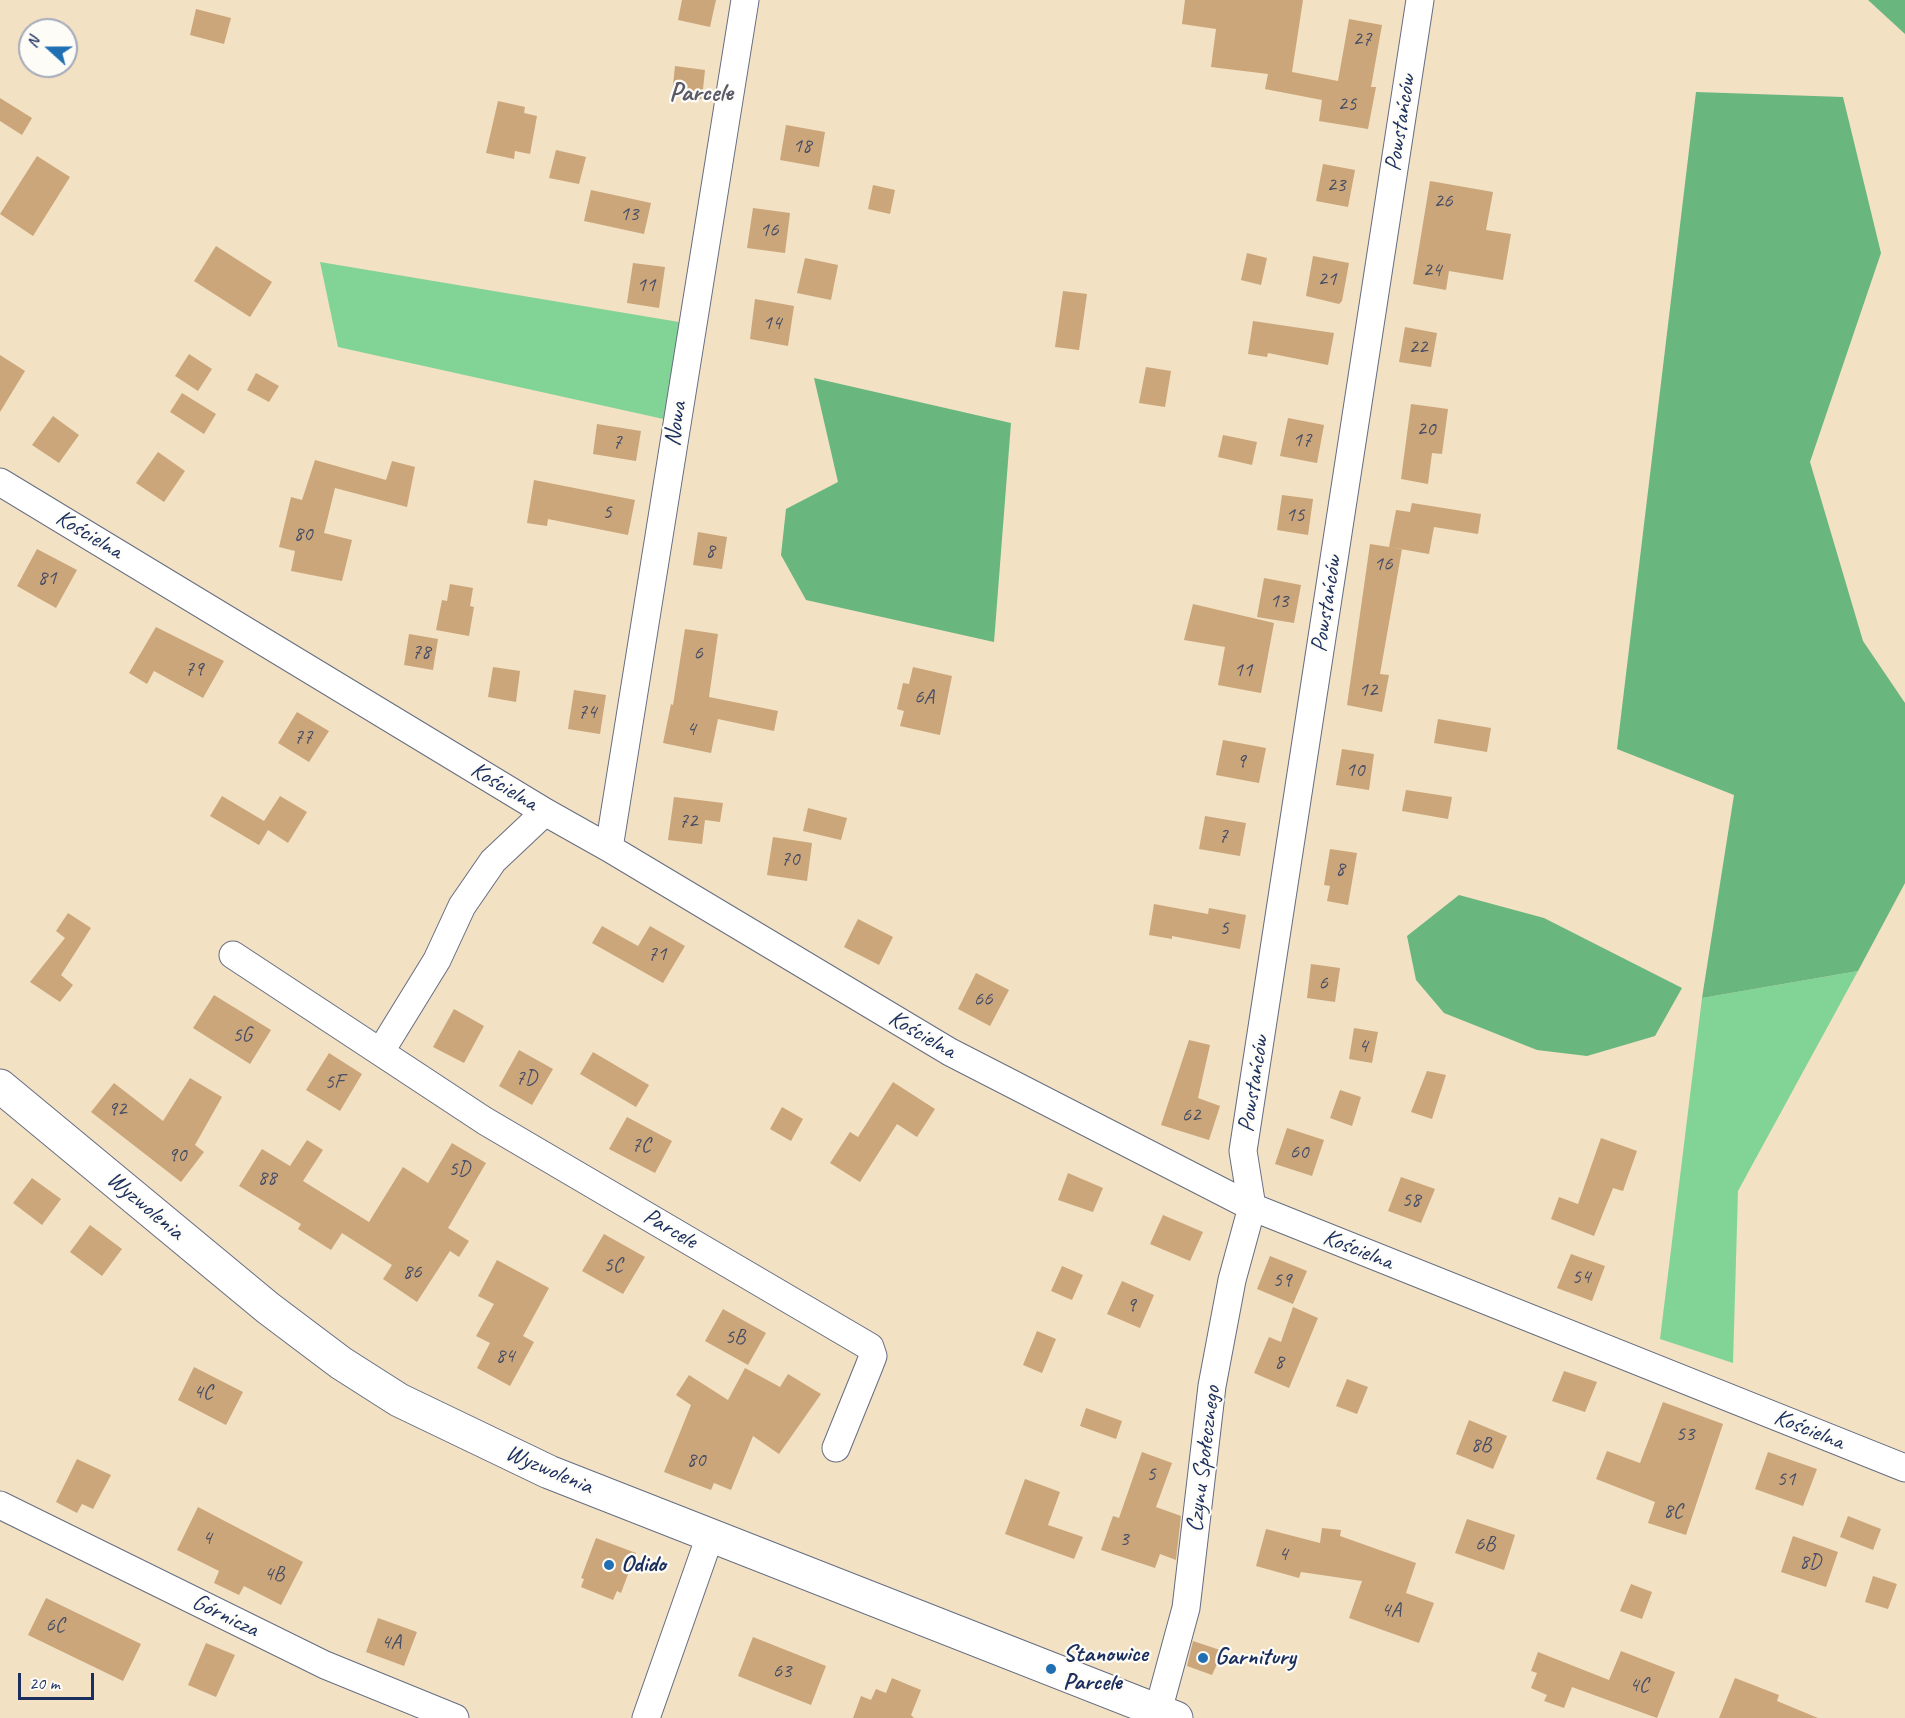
<!DOCTYPE html>
<meta charset="utf-8">
<style>
body{margin:0}
#map{position:relative;width:1905px;height:1718px;overflow:hidden;background:#f2e1c3;font-family:Caveat,sans-serif}
canvas{display:block}
.north{position:absolute;left:18px;top:18px;width:60px;height:60px;box-sizing:border-box;background:#fdfcf7;border:2px solid #a3aaba;border-radius:50%;rotate:291deg;font-size:16px;font-weight:700;line-height:24px;text-align:center;color:#1b2f5e}
.north::after{content:'';display:block;margin:auto;width:21px;height:27px;background:#1f6fb2;clip-path:polygon(50% 0,100% 100%,50% 72%,0 100%)}
.scale{position:absolute;left:18px;top:1673px;width:76px;height:27px;box-sizing:border-box;border:3px solid #1b2f5e;border-top:0;padding-left:8px;font-size:18px;line-height:21px;white-space:nowrap;color:#1b2f5e;-webkit-text-stroke:4px #fdfcf7;paint-order:stroke}
</style>
<div id="map">
<canvas width="1905" height="1718"></canvas>
<div class="north">N</div>
<div class="scale">20 m</div>
</div>
<script>
const c = document.querySelector('canvas').getContext('2d');
c.lineJoin = 'round';
function fill(path, color) { c.fillStyle = color; c.fill(path, 'evenodd'); }
const toPath = rows => new Path2D(rows.map(r => 'M' + r).join(''));
function trace(path, color, width, dash) { c.strokeStyle = color; c.lineWidth = width; c.lineCap = dash ? 'butt' : 'round'; c.setLineDash(dash || []); c.stroke(path); }
function drawText(font, color, halo, rows, align = 'center') {
  c.font = font + ' Caveat,sans-serif'; c.lineWidth = 4.5; c.setLineDash([]); c.textBaseline = 'middle'; c.strokeStyle = halo; c.fillStyle = color; for (const [text, x, y, turn = 0] of rows) {
    c.save(); c.translate(x, y); c.rotate((+turn || 0) * Math.PI / 180); c.textAlign = isNaN(turn) ? turn : align; if (halo) c.strokeText(text, 0, 0); c.fillText(text, 0, 0); c.restore();
  }
}
fill(toPath([
 [320,262,685,323,668,420,338,347],
 [1858,971,1738,1191,1733,1363,1660,1339,1702,998]
]), '#82d496');
fill(toPath([
 [1868,0,1905,0,1905,34],
 [1696,92,1843,97,1881,253,1810,462,1863,641,1905,703,1905,883,1858,971,1702,998,1734,795,1617,749],
 [814,378,1011,423,994,642,806,600,781,555,786,509,838,482],
 [1459,895,1544,918,1682,988,1655,1036,1587,1056,1537,1050,1444,1013,1416,980,1407,936]
]), '#69b67f');
fill(toPath([
 [682,0,716,0,710,27,678,20],
 [1185,0,1303,0,1292,72,1338,81,1349,19,1382,25,1371,87,1376,87,1368,129,1319,121,1322,100,1265,89,1268,74,1211,67,1216,29,1182,24],
 [196,9,231,18,224,44,190,35],
 [37,66,59,66,51,76],
 [675,66,705,70,702,99,672,95],
 [0,98,32,118,22,135,0,121],
 [498,101,525,107,524,113,537,116,530,154,515,151,514,159,486,153],
 [786,125,825,132,819,167,780,160],
 [556,150,586,157,579,184,549,178],
 [37,156,70,177,33,236,0,214],
 [1323,164,1355,170,1348,207,1316,201],
 [1430,181,1493,192,1486,230,1511,234,1503,280,1449,271,1446,290,1413,284],
 [873,185,895,190,890,214,868,209],
 [591,190,651,203,644,234,584,221],
 [753,208,790,213,785,253,747,248],
 [216,246,272,282,250,317,194,281],
 [1247,253,1267,258,1261,285,1241,280],
 [1313,256,1349,263,1342,301,1339,304,1306,296],
 [805,258,838,265,831,300,797,293],
 [633,263,665,267,659,308,627,303],
 [1063,291,1087,294,1079,350,1055,347],
 [755,299,794,306,788,346,750,339],
 [1253,321,1334,333,1328,365,1268,353,1267,357,1248,354],
 [1405,327,1437,333,1431,367,1399,362],
 [189,354,212,369,198,391,175,376],
 [0,355,25,371,0,412],
 [1146,367,1171,371,1165,407,1139,403],
 [256,373,279,386,269,402,247,390],
 [182,393,216,414,204,434,170,412],
 [1411,404,1448,409,1442,454,1432,453,1428,484,1401,479],
 [53,416,79,435,59,463,32,445],
 [1288,418,1324,425,1317,463,1280,456],
 [597,424,641,431,636,461,593,454],
 [1223,435,1257,442,1252,465,1218,457],
 [158,452,185,471,164,502,136,483],
 [315,460,386,480,392,461,415,467,407,507,335,488,324,533,352,540,342,581,291,571,295,551,279,547,291,497,302,500],
 [534,480,635,500,628,535,548,519,547,526,527,523],
 [1282,495,1313,499,1308,535,1277,530],
 [1412,503,1481,514,1478,534,1434,527,1429,554,1389,547,1396,510,1410,512],
 [698,532,727,537,722,569,693,565],
 [1370,544,1402,549,1380,674,1389,675,1382,712,1347,705],
 [37,549,77,570,56,608,17,586],
 [1264,578,1301,585,1294,623,1257,617],
 [450,584,473,588,470,606,474,607,469,636,436,630,442,600,447,601],
 [1193,604,1274,623,1261,693,1218,685,1225,647,1184,640],
 [156,627,224,661,203,698,154,671,147,684,129,673],
 [685,629,718,634,709,697,778,711,774,731,718,719,711,753,663,743,671,704,673,705],
 [409,634,438,639,433,670,404,665],
 [493,667,520,671,516,702,488,697],
 [913,667,952,676,940,735,900,726,904,711,897,709,903,683,909,684],
 [574,690,606,695,600,734,568,729],
 [297,712,329,731,309,762,278,743],
 [1438,719,1491,728,1487,752,1434,743],
 [1223,740,1266,748,1259,783,1216,775],
 [1342,749,1374,754,1369,790,1336,785],
 [1406,790,1452,797,1448,819,1402,811],
 [222,796,264,821,280,796,307,812,288,843,268,830,259,845,210,816],
 [674,797,723,803,720,822,705,820,702,844,668,840],
 [808,808,847,818,841,840,803,831],
 [1205,816,1246,823,1240,856,1199,849],
 [773,837,812,843,807,881,767,875],
 [1330,849,1357,853,1348,905,1327,901,1330,886,1324,885],
 [1154,904,1208,914,1209,908,1246,915,1240,949,1172,936,1172,939,1149,935],
 [68,913,91,928,61,975,73,985,60,1002,30,982,65,938,56,931],
 [858,919,893,937,879,965,844,947],
 [602,926,638,946,650,926,685,946,663,983,592,943],
 [1311,964,1340,968,1335,1002,1307,998],
 [976,973,1009,990,990,1026,958,1009],
 [214,995,271,1030,250,1064,193,1028],
 [454,1009,484,1026,464,1063,433,1047],
 [1354,1028,1378,1032,1372,1063,1349,1059],
 [1189,1040,1210,1045,1198,1098,1220,1106,1209,1140,1161,1125],
 [519,1050,553,1069,532,1105,499,1086],
 [593,1052,649,1085,636,1107,580,1074],
 [329,1053,362,1074,340,1111,306,1090],
 [1427,1071,1446,1075,1432,1119,1411,1112],
 [190,1078,222,1097,195,1145,204,1152,181,1182,91,1112,114,1083,163,1121],
 [893,1082,935,1109,917,1137,897,1124,860,1182,830,1163,850,1132,858,1137],
 [1340,1090,1361,1097,1352,1126,1330,1118],
 [782,1107,803,1119,791,1141,770,1129],
 [627,1117,672,1141,655,1173,609,1149],
 [1287,1128,1324,1140,1312,1176,1275,1164],
 [1601,1138,1637,1151,1623,1191,1613,1188,1594,1236,1551,1219,1559,1197,1578,1204],
 [307,1140,323,1150,303,1181,369,1222,403,1167,428,1183,452,1143,486,1163,448,1228,469,1241,459,1257,450,1251,417,1302,383,1279,392,1265,342,1233,331,1250,298,1229,301,1224,239,1186,262,1149,290,1166],
 [1068,1173,1103,1188,1093,1212,1058,1200],
 [1401,1177,1435,1189,1421,1223,1388,1211],
 [32,1178,61,1199,42,1225,13,1203],
 [1163,1215,1203,1232,1190,1261,1150,1244],
 [90,1225,122,1249,102,1276,70,1252],
 [604,1234,645,1257,623,1294,582,1271],
 [1571,1254,1605,1266,1592,1301,1557,1288],
 [1270,1256,1307,1271,1293,1304,1257,1289],
 [497,1260,549,1288,523,1336,534,1342,510,1386,477,1368,490,1343,476,1336,494,1304,478,1296],
 [1062,1266,1083,1275,1072,1300,1051,1291],
 [1122,1281,1154,1295,1140,1328,1107,1314],
 [1293,1307,1318,1318,1289,1388,1254,1373,1269,1337,1281,1342],
 [723,1309,766,1333,748,1365,705,1341],
 [1037,1331,1056,1339,1042,1373,1023,1365],
 [194,1367,243,1392,226,1425,178,1400],
 [745,1368,780,1387,788,1374,821,1394,779,1454,753,1436,731,1490,714,1483,711,1490,664,1472,691,1405,676,1395,689,1375,728,1400],
 [1564,1371,1597,1382,1585,1412,1552,1401],
 [1347,1379,1368,1387,1357,1414,1336,1406],
 [1663,1402,1723,1424,1686,1535,1648,1523,1655,1502,1596,1479,1607,1451,1640,1463],
 [1086,1408,1122,1421,1116,1439,1080,1426],
 [1469,1420,1507,1436,1493,1469,1456,1454],
 [1142,1452,1172,1463,1156,1507,1181,1516,1176,1560,1160,1554,1155,1568,1101,1550,1113,1516,1119,1518],
 [1768,1452,1817,1469,1803,1506,1755,1489],
 [77,1459,111,1475,93,1509,82,1504,77,1513,56,1502],
 [1025,1479,1060,1492,1048,1525,1083,1537,1074,1559,1005,1534],
 [198,1507,303,1562,281,1605,244,1586,239,1595,214,1583,219,1571,177,1550],
 [1848,1516,1881,1529,1873,1550,1840,1537],
 [1467,1519,1515,1535,1504,1570,1455,1553],
 [1322,1528,1341,1530,1340,1536,1416,1563,1406,1593,1434,1603,1419,1643,1349,1618,1362,1581,1301,1572,1299,1578,1256,1566,1266,1529,1320,1543],
 [1793,1536,1838,1552,1826,1587,1781,1572],
 [596,1538,636,1553,621,1593,617,1591,613,1600,581,1587,584,1579,581,1578],
 [1873,1576,1897,1584,1888,1609,1865,1602],
 [1631,1584,1652,1592,1642,1619,1620,1611],
 [46,1598,141,1644,123,1681,28,1635],
 [378,1618,417,1632,404,1666,366,1652],
 [753,1637,826,1666,811,1705,738,1676],
 [1193,1641,1223,1651,1212,1675,1187,1666],
 [206,1643,235,1655,216,1697,188,1685],
 [1621,1651,1675,1672,1657,1718,1572,1687,1564,1708,1544,1701,1547,1695,1531,1688,1537,1673,1531,1671,1538,1652,1609,1680],
 [892,1678,921,1690,911,1715,914,1718,853,1718,861,1696,871,1700,876,1689,886,1693],
 [1735,1678,1779,1695,1777,1701,1818,1718,1719,1718]
]), '#cba67a');
const minor = toPath([
 [0,482,545,812,609,848,950,1052,1252,1207,1905,1468],
 [609,848,745,0],
 [233,955,485,1121,870,1347,873,1356,868,1369,836,1448],
 [381,1051,437,960,462,906,493,861,545,812],
 [0,1505,325,1665,455,1718],
 [1158,1711,1186,1608,1212,1386,1232,1280,1252,1207,1243,1151,1420,0],
 [646,1718,710,1536]
]);
const secondary = toPath([
 [0,1086,268,1308,341,1363,399,1400,549,1472,1176,1718]
]);
trace(minor, '#666d81', 29);
trace(secondary, '#666d81', 35);
trace(minor, '#fff', 27);
trace(secondary, '#fff', 33);
for (const [x, y, r, color] of [
 [609,1565,6,"#1f6fb2"],
 [1203,1658,6,"#1f6fb2"],
 [1051,1669,6,"#1f6fb2"]
]) { const dot = new Path2D(); dot.arc(x, y, r, 0, 2 * Math.PI); c.fillStyle = color; c.fill(dot); trace(dot, '#fdfcf7', 2); }
drawText('21px', '#474d65', null, [
 ["27",1362,39],
 ["25",1347,104],
 ["18",802,146],
 ["23",1336,185],
 ["26",1443,201],
 ["13",629,214],
 ["16",769,230],
 ["24",1432,270],
 ["21",1327,279],
 ["11",646,285],
 ["14",772,323],
 ["22",1418,347],
 ["20",1426,429],
 ["17",1302,440],
 ["7",617,442],
 ["5",607,512],
 ["15",1295,515],
 ["80",303,534],
 ["8",710,551],
 ["16",1383,564],
 ["81",47,578],
 ["13",1279,601],
 ["78",421,652],
 ["6",698,653],
 ["79",194,669],
 ["11",1243,670],
 ["12",1368,690],
 ["6A",924,697],
 ["74",587,712],
 ["4",691,729],
 ["77",303,737],
 ["9",1241,761],
 ["10",1355,770],
 ["72",688,821],
 ["7",1223,836],
 ["70",790,859],
 ["8",1340,869],
 ["5",1224,928],
 ["71",657,954],
 ["6",1323,983],
 ["66",983,999],
 ["5G",242,1035],
 ["4",1363,1046],
 ["7D",526,1078],
 ["5F",334,1082],
 ["92",117,1109],
 ["62",1191,1115],
 ["7C",641,1145],
 ["60",1299,1152],
 ["90",177,1155],
 ["5D",459,1169],
 ["88",267,1178],
 ["58",1411,1200],
 ["5C",613,1265],
 ["86",412,1272],
 ["54",1581,1277],
 ["59",1282,1280],
 ["9",1131,1305],
 ["5B",735,1337],
 ["84",505,1356],
 ["8",1279,1362],
 ["4C",203,1392],
 ["53",1685,1434],
 ["8B",1481,1445],
 ["80",696,1460],
 ["5",1151,1474],
 ["51",1786,1479],
 ["8C",1673,1511],
 ["4",207,1538],
 ["3",1124,1539],
 ["6B",1485,1544],
 ["4",1283,1554],
 ["8D",1810,1562],
 ["4B",274,1574],
 ["4A",1391,1610],
 ["6C",55,1625],
 ["4A",391,1642],
 ["63",782,1671],
 ["4C",1639,1685]
]);
drawText('24px', '#1b2f5e', '#fdfcf7', [
 ["Powstańców",1401,123,-81],
 ["Nowa",676,424,-81],
 ["Kościelna",89,535,31],
 ["Powstańców",1327,604,-81],
 ["Kościelna",504,787,31],
 ["Kościelna",922,1035,30],
 ["Powstańców",1254,1084,-81],
 ["Wyzwolenia",145,1206,40],
 ["Parcele",670,1229,30],
 ["Kościelna",1358,1250,22],
 ["Kościelna",1809,1430,22],
 ["Czynu Społecznego",1204,1459,-83],
 ["Wyzwolenia",549,1470,23],
 ["Górnicza",225,1616,26]
]);
drawText('bold 24px', '#1b2f5e', '#fdfcf7', [
 ["Odido",621,1565],
 ["Stanowice",1063,1655],
 ["Parcele",1063,1683],
 ["Garnitury",1215,1658]
], 'left');
drawText('bold 26px', '#595968', '#fdfcf7', [
 ["Parcele",701,93]
]);
</script>
